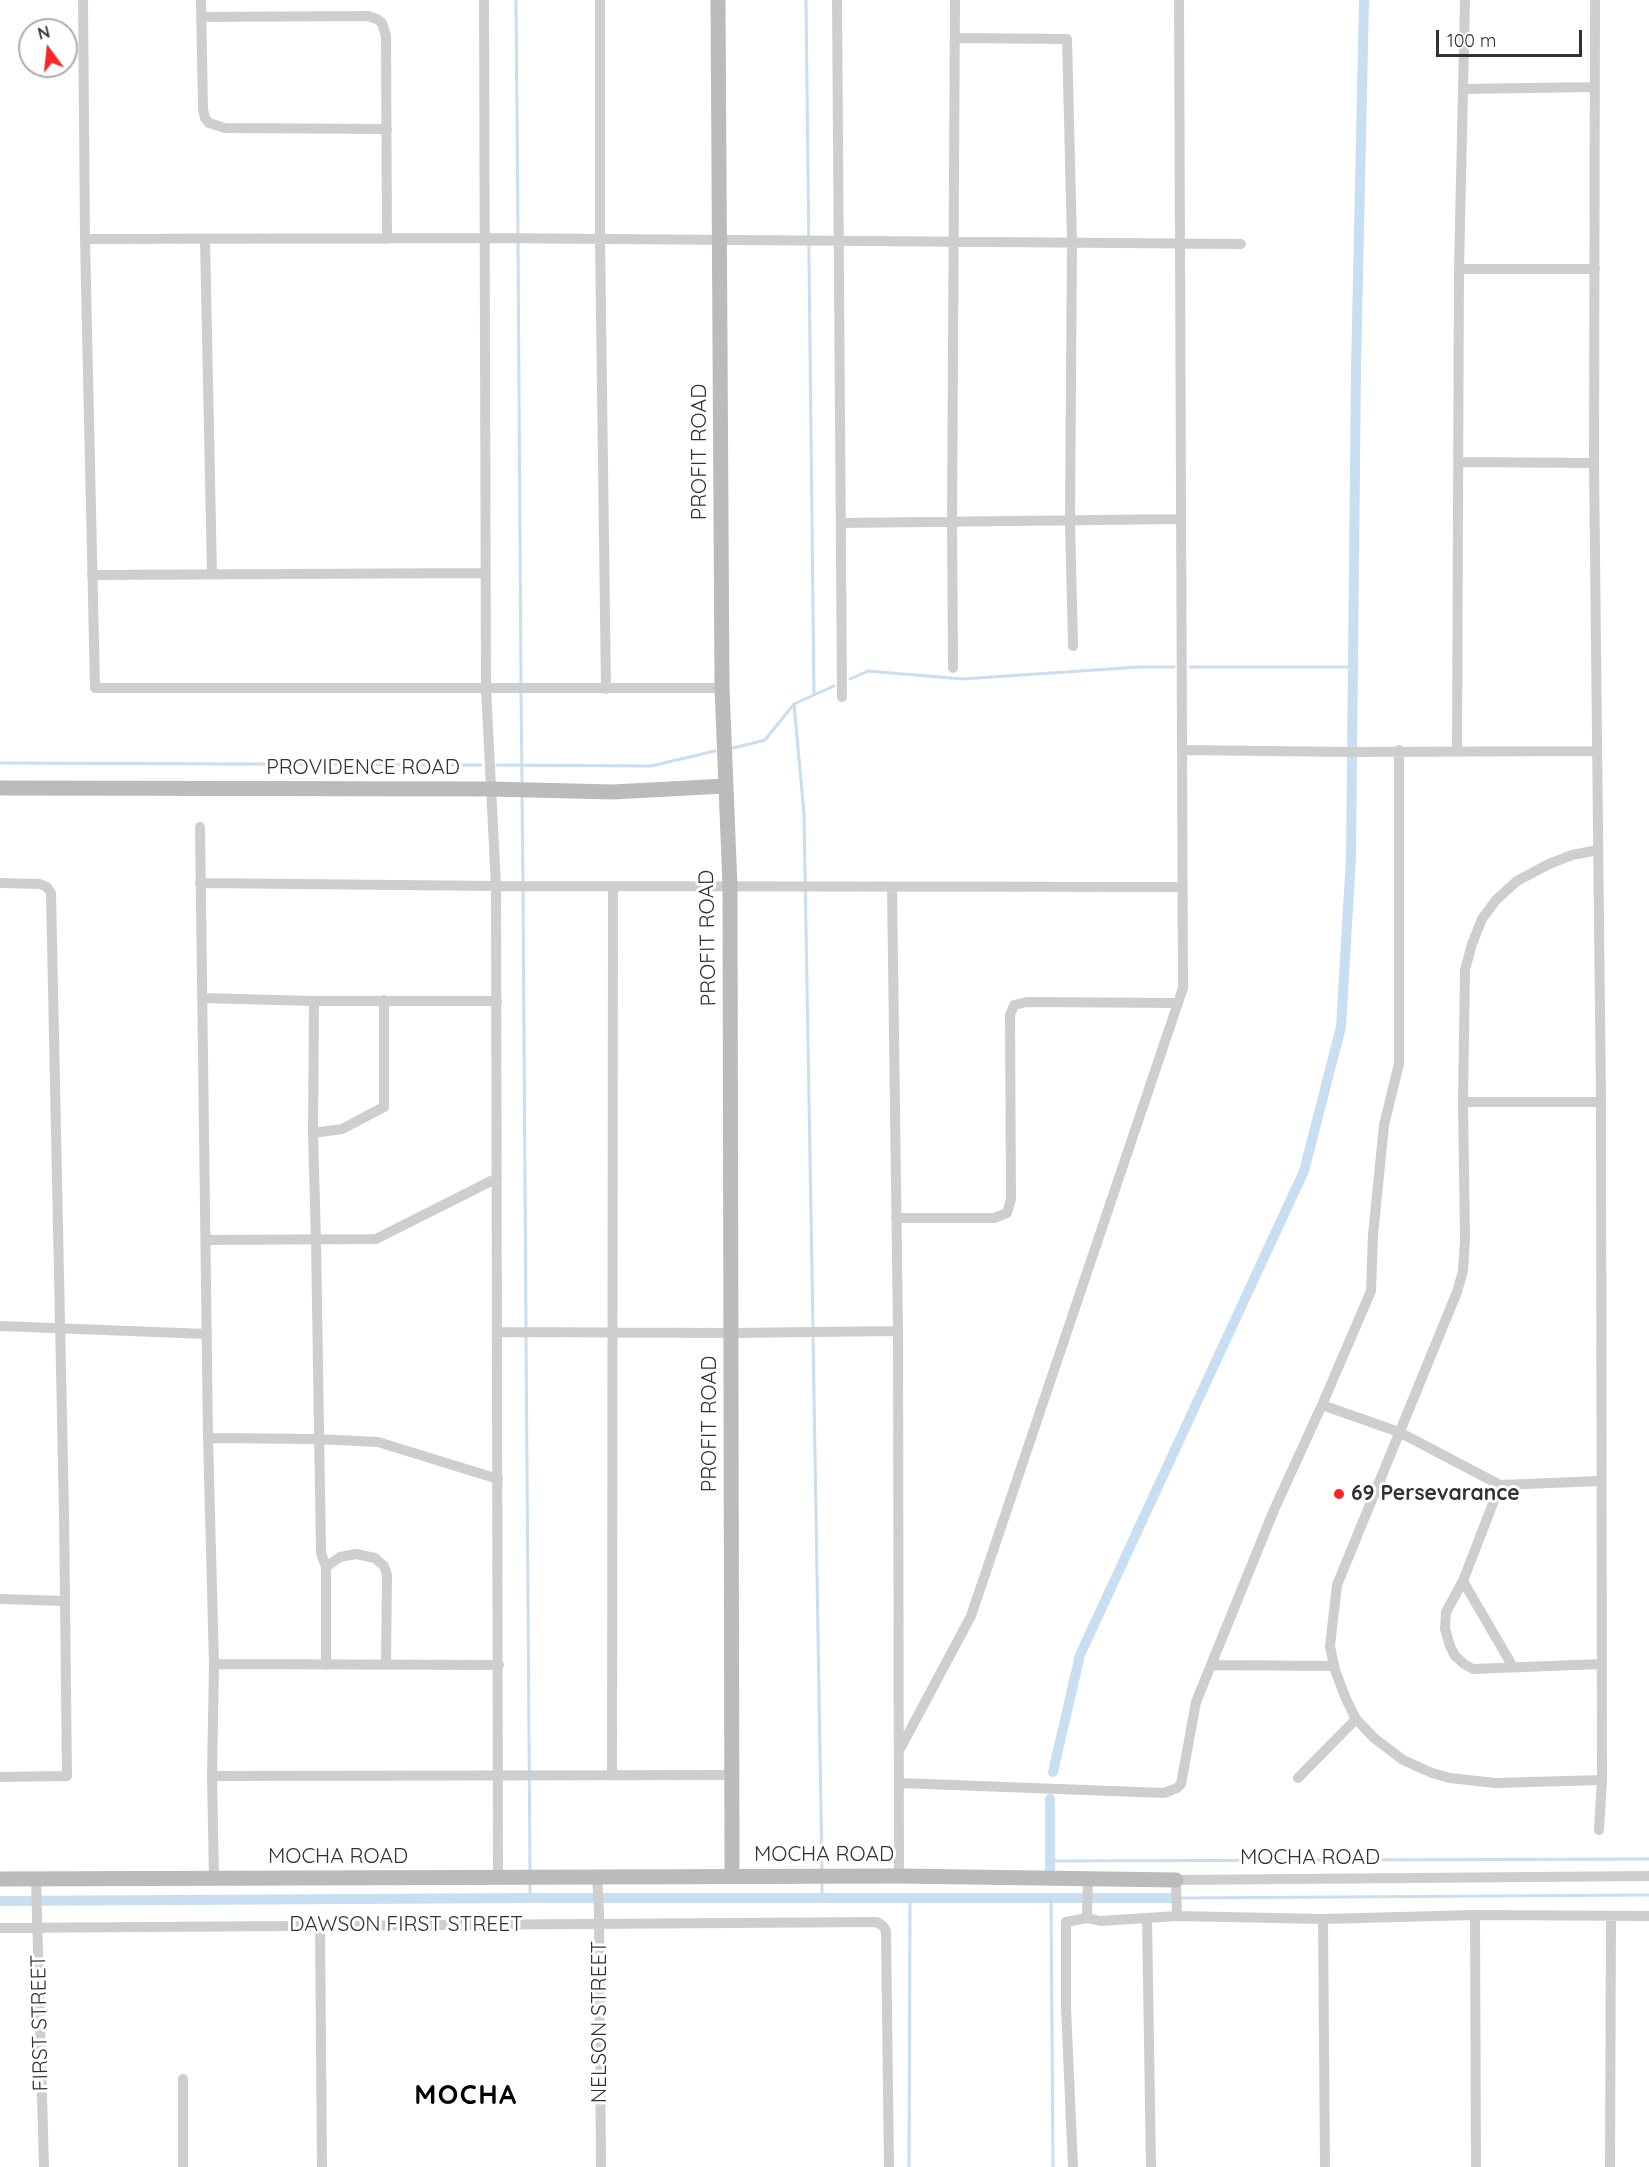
<!DOCTYPE html>
<style>
body{margin:0}
#map{position:relative;width:1649px;height:2167px;overflow:hidden;background:#fff;font-family:Quicksand,sans-serif}
canvas{display:block}
.north{position:absolute;left:18px;top:18px;width:60px;height:60px;box-sizing:border-box;background:#fff;border:2px solid #adadad;border-radius:50%;rotate:345deg;font-size:16px;font-weight:700;line-height:24px;text-align:center;color:#313131}
.north::after{content:'';display:block;margin:auto;width:21px;height:27px;background:#f62725;clip-path:polygon(50% 0,100% 100%,50% 72%,0 100%)}
.scale{position:absolute;left:1436px;top:30px;width:146px;height:27px;box-sizing:border-box;border:3px solid #313131;border-top:0;padding-left:8px;font-size:18px;line-height:21px;white-space:nowrap;color:#313131;-webkit-text-stroke:4px #fff;paint-order:stroke}
</style>
<div id="map">
<canvas width="1649" height="2167"></canvas>
<div class="north">N</div>
<div class="scale">100 m</div>
</div>
<script>
const c = document.querySelector('canvas').getContext('2d');
c.lineJoin = 'round';
const toPath = rows => new Path2D(rows.map(r => 'M' + r).join(''));
function trace(path, color, width, dash) { c.strokeStyle = color; c.lineWidth = width; c.lineCap = dash ? 'butt' : 'round'; c.setLineDash(dash || []); c.stroke(path); }
function drawText(font, color, halo, rows, align = 'center') {
  c.font = font + ' Quicksand,sans-serif'; c.lineWidth = 6; c.setLineDash([]); c.textBaseline = 'middle'; c.strokeStyle = halo; c.fillStyle = color; for (const [text, x, y, turn = 0] of rows) {
    c.save(); c.translate(x, y); c.rotate((+turn || 0) * Math.PI / 180); c.textAlign = isNaN(turn) ? turn : align; if (halo) c.strokeText(text, 0, 0); c.fillText(text, 0, 0); c.restore();
  }
}
trace(toPath([
 [516,0,518,234],
 [806,0,814,695],
 [518,241,521,684],
 [1190,667,1353,667],
 [850,679,868,671,963,679,1139,667,1174,667],
 [521,691,522,786],
 [794,704,804,814,813,1329],
 [733,748,765,740,794,704,834,686],
 [0,763,481,765],
 [497,765,651,766,715,751],
 [522,796,523,882],
 [523,889,526,1329],
 [813,1335,822,1872],
 [526,1336,530,1872],
 [1050,1861,1649,1859],
 [822,1881,822,1898],
 [530,1882,530,1898],
 [1051,1898,1053,2167],
 [1180,1898,1649,1895],
 [909,2167,910,1898]
]), '#c9def0', 3);
trace(toPath([
 [1053,1772,1080,1655,1304,1171,1341,1027,1351,857,1356,369,1364,0],
 [1050,1869,1050,1799],
 [0,1901,530,1898,1173,1898]
]), '#c9def0', 10);
trace(toPath([
 [83,0,85,239,95,688,722,688],
 [201,0,203,109,205,118,209,123,225,128,387,129],
 [484,0,486,688,496,886,498,1876],
 [600,0,600,240,606,689],
 [837,0,842,697],
 [1595,0,1594,463,1601,1102,1602,1780,1599,1830],
 [201,17,368,16,377,19,382,23,386,36,387,239],
 [956,38,1067,39,1072,242,1070,521,1073,646],
 [1464,89,1595,87],
 [85,239,485,238,1241,244],
 [205,239,212,574],
 [1459,269,1595,269],
 [1458,462,1594,463],
 [841,523,1181,519],
 [92,575,484,573],
 [953,668,952,522,955,0],
 [1182,750,1352,752,1597,751],
 [1457,750,1459,269,1465,0],
 [200,827,208,1438,214,1664,212,1776,214,1879],
 [1598,850,1572,855,1549,864,1517,881,1496,900,1482,919,1472,944,1465,970,1463,1102,1465,1240,1463,1271,1457,1292,1337,1585,1330,1646,1335,1670,1346,1699,1356,1719,1374,1738,1403,1760,1432,1773,1450,1778,1495,1783,1602,1780],
 [0,883,40,884,47,887,51,893,64,1513,67,1776,0,1777],
 [200,883,496,886,1182,887],
 [892,887,898,1331,899,1876],
 [202,998,314,1001,497,1001],
 [314,1001,313,1133,342,1129,384,1107,384,1000],
 [1463,1102,1601,1102],
 [313,1133,316,1241,321,1553,326,1567],
 [896,1218,994,1218,1007,1213,1011,1199,1010,1015,1014,1005,1027,1002,1178,1003],
 [206,1240,376,1239,497,1178],
 [0,1326,207,1334],
 [498,1332,731,1333,898,1331],
 [1322,1405,1399,1432,1500,1485,1600,1481],
 [208,1438,318,1439,378,1442,498,1479],
 [1500,1485,1463,1581,1446,1612,1445,1629,1450,1646,1455,1656,1464,1664,1473,1669,1601,1664],
 [1463,1581,1513,1667],
 [0,1599,65,1601],
 [214,1664,499,1665],
 [326,1665,326,1567,340,1557,356,1554,375,1558,384,1566,387,1575,386,1665],
 [1211,1665,1334,1666],
 [900,1749,971,1616,1183,988,1179,0],
 [612,1775,613,886],
 [212,1776,732,1775],
 [1298,1778,1356,1719],
 [900,1783,1164,1793,1177,1788,1181,1784,1196,1702,1274,1510,1322,1405,1371,1291,1373,1235,1384,1125,1399,1064,1399,750],
 [597,1876,599,1912,601,2167],
 [36,1879,44,2167],
 [1475,1915,1476,2167],
 [1177,1916,1176,1880,1649,1876],
 [1087,1918,1088,1877],
 [1147,1918,1151,2167],
 [1323,1919,1325,2167],
 [320,1926,322,2167],
 [0,1928,877,1922,883,1926,886,1931,889,2167],
 [183,2167,183,2079],
 [1073,2167,1066,2008,1066,1922,1087,1918,1100,1921,1177,1916,1323,1919,1475,1915,1649,1916],
 [1610,2167,1611,1917]
]), '#cecece', 10);
trace(toPath([
 [718,0,722,688,730,886,732,1876],
 [0,788,490,789,613,792,725,786],
 [0,1879,899,1876,1176,1880]
]), '#bbb', 15);
for (const [x, y, r, color] of [
 [1339,1494,6,"#f62725"]
]) { const dot = new Path2D(); dot.arc(x, y, r, 0, 2 * Math.PI); c.fillStyle = color; c.fill(dot); trace(dot, '#fff', 2); }
drawText('21px', '#313131', '#fff', [
 ["PROFIT ROAD",700,452,-90],
 ["PROVIDENCE ROAD",363,768],
 ["PROFIT ROAD",708,938,-91],
 ["PROFIT ROAD",710,1424,-90],
 ["MOCHA ROAD",824,1855],
 ["MOCHA ROAD",338,1857],
 ["MOCHA ROAD",1310,1858],
 ["DAWSON FIRST STREET",406,1925],
 ["NELSON STREET",600,2022,-90],
 ["FIRST STREET",40,2023,-91]
]);
drawText('bold 21px', '#313131', '#fff', [
 ["69 Persevarance",1351,1494]
], 'left');
c.letterSpacing = '1.5px';
drawText('bold 27px', '#000', '#fff', [
 ["MOCHA",466,2096]
]);
c.letterSpacing = '0px';
</script>
